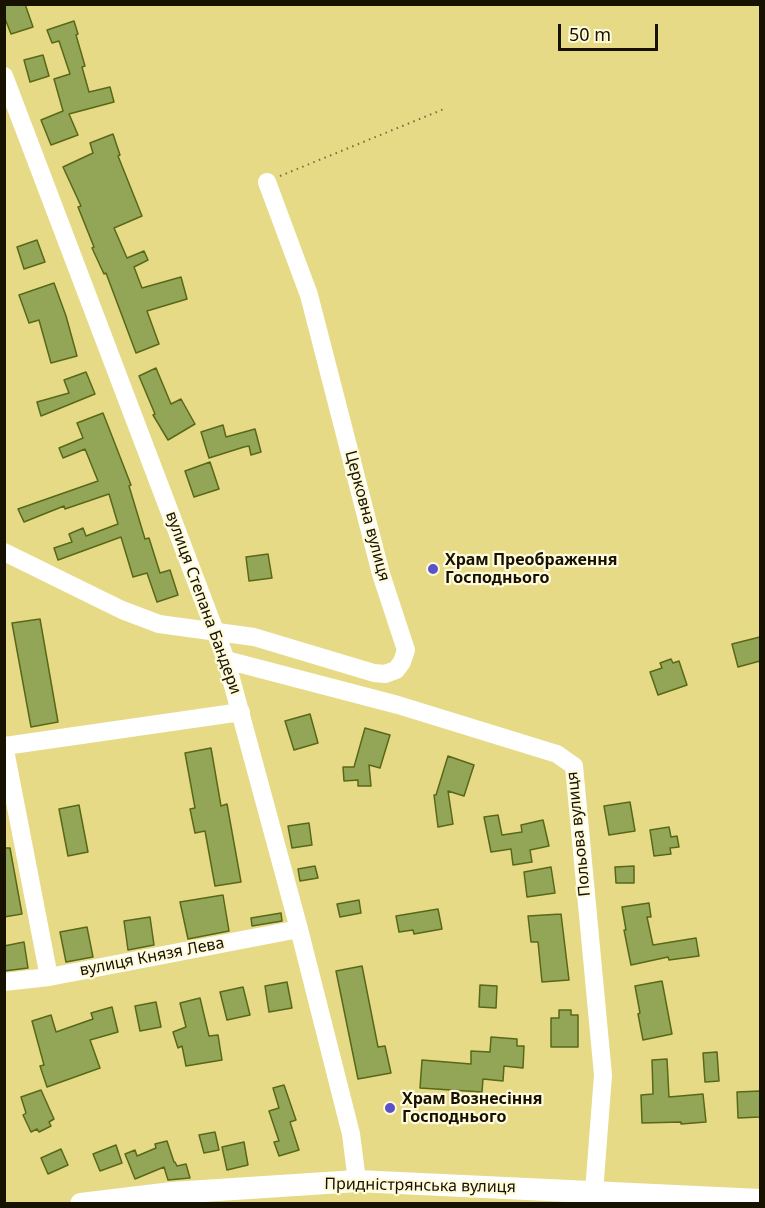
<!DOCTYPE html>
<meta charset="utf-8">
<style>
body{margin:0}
#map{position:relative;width:765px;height:1208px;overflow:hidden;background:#e7da87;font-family:"Noto Sans",sans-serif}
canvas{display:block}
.frame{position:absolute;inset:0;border:6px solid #171200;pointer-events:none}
.scale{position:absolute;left:558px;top:24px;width:100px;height:27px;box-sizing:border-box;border:3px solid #171200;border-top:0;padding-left:8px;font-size:18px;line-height:21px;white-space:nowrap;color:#171200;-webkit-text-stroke:4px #fffada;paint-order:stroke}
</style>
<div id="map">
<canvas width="765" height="1208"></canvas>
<div class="frame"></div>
<div class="scale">50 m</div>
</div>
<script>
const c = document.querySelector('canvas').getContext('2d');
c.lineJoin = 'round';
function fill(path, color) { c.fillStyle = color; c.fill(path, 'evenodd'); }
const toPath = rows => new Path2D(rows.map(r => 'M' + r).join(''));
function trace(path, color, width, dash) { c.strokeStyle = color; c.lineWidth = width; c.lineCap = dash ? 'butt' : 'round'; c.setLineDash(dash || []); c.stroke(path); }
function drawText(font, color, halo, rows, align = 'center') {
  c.font = font + ' "Noto Sans",sans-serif'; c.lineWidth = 4.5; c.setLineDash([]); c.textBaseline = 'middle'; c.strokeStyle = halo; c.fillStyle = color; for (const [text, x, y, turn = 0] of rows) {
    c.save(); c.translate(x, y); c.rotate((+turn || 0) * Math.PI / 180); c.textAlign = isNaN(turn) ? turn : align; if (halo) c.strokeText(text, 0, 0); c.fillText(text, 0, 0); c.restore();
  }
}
const building = toPath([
 [4,4,25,4,33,27,11,34,4,16,4,4],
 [74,21,78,34,76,35,85,66,82,67,89,92,110,87,114,102,69,114,78,135,51,145,41,120,63,111,54,79,70,74,59,41,52,43,47,30,74,21],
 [43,55,49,76,30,82,24,60,43,55],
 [113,134,120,155,118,156,142,216,114,228,127,258,144,251,148,260,134,267,142,288,181,277,187,299,147,311,159,344,136,353,106,273,104,274,92,248,94,247,78,207,81,206,63,167,93,153,90,143,113,134],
 [37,240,45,262,24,269,17,247,37,240],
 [54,283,66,316,77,356,51,363,39,320,29,323,19,295,54,283],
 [156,368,171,404,181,399,195,424,168,440,153,415,155,414,139,376,156,368],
 [86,372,95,394,41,416,37,402,69,393,64,380,86,372],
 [103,413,131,485,129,486,145,539,149,538,160,573,170,570,178,595,157,602,147,573,133,577,121,537,58,560,54,548,72,542,69,534,83,528,86,536,118,524,109,494,65,509,64,506,24,522,18,509,98,481,85,449,63,458,59,448,83,438,77,423,103,413],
 [223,425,226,437,255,429,261,452,251,455,249,446,244,447,209,458,201,432,223,425],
 [210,462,219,489,194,497,185,471,210,462],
 [268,554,272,578,249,581,246,557,268,554],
 [40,619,58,722,31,727,12,623,40,619],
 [760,637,760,661,738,667,732,644,760,637],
 [671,659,673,663,679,661,687,685,658,695,650,672,662,668,660,663,671,659],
 [310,714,318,743,294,750,285,721,310,714],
 [365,728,390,735,380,768,369,765,371,786,358,786,358,780,344,781,343,767,354,767,365,728],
 [211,748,221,806,227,804,241,882,215,886,205,831,195,833,190,809,195,808,185,753,211,748],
 [448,756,474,765,464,796,448,791,453,824,438,827,434,795,436,795,448,756],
 [630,802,635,831,609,835,604,806,630,802],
 [79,805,88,852,68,856,59,809,79,805],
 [498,815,502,835,522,832,521,825,543,820,549,846,530,850,532,862,513,865,511,849,491,852,484,817,498,815],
 [309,823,312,845,292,848,288,826,309,823],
 [669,827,671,837,677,836,679,847,670,848,671,854,654,856,650,830,669,827],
 [4,848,10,848,22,914,4,917,4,848],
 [315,866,318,878,300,881,298,869,315,866],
 [634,866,634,883,616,883,615,867,634,866],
 [551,867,555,893,527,897,524,872,551,867],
 [223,895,229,931,188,939,180,902,223,895],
 [359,900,361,913,340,917,337,904,359,900],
 [649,903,651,917,647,917,653,945,696,938,699,956,669,960,668,957,631,965,624,930,626,930,622,907,649,903],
 [438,909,442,929,414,934,413,930,399,932,396,916,438,909],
 [281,913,282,921,252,926,251,918,281,913],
 [561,914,569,980,542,982,538,942,531,942,528,916,561,914],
 [150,917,154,945,128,950,124,921,150,917],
 [87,927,93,957,66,962,60,932,87,927],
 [24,942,28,968,4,971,4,946,24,942],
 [362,966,378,1047,385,1046,391,1073,358,1079,336,971,362,966],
 [662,981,672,1034,643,1040,638,1014,640,1013,635,986,662,981],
 [287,982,292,1008,269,1012,265,986,287,982],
 [480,985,497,986,496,1008,479,1007,480,985],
 [243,987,250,1015,227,1020,220,992,243,987],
 [200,998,209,1036,218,1035,222,1060,186,1066,182,1046,178,1048,173,1032,186,1027,180,1003,200,998],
 [156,1002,161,1027,140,1031,135,1006,156,1002],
 [112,1007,118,1032,90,1040,100,1068,47,1087,40,1066,44,1065,32,1021,51,1015,56,1032,93,1019,91,1013,112,1007],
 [559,1010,571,1010,571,1015,578,1015,578,1047,551,1047,551,1018,559,1018,559,1010],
 [491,1037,517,1039,517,1046,524,1046,523,1068,504,1066,503,1081,483,1079,482,1092,420,1088,422,1060,471,1064,471,1051,490,1052,491,1037],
 [717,1052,719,1081,705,1082,703,1053,717,1052],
 [667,1059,669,1097,703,1094,706,1122,681,1124,681,1122,642,1123,641,1095,653,1094,652,1060,667,1059],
 [284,1085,296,1120,290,1122,299,1150,279,1156,274,1142,279,1141,269,1111,279,1108,273,1088,284,1085],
 [41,1090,54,1119,49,1122,51,1126,39,1132,37,1129,31,1132,23,1115,26,1113,21,1097,41,1090],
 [760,1091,760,1117,738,1118,737,1092,760,1091],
 [215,1132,219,1150,204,1153,199,1135,215,1132],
 [167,1141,174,1162,175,1162,177,1166,186,1164,190,1178,168,1180,164,1167,135,1179,125,1154,135,1150,137,1156,156,1148,155,1144,167,1141],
 [244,1142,248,1165,227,1170,222,1147,244,1142],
 [116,1145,122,1163,100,1171,93,1154,116,1145],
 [61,1149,68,1165,48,1174,41,1158,61,1149]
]);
fill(building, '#93a658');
trace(building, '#586817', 1.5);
trace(toPath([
 [280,176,444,109]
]), '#756c3d', 2, [1.5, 4.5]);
trace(toPath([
 [4,76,226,660,299,929,351,1134,357,1181],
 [4,552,122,610,159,624,254,637,374,673,385,674,396,670,402,662,406,650,381,574,309,295,267,182],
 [226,660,398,705,557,754,574,766,603,1075,594,1192],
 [4,745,49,977],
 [5,746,241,712],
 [4,982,49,977,299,929]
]), '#fff', 18);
trace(toPath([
 [81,1204,172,1193,357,1181,760,1200]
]), '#fff', 22);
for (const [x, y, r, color] of [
 [433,569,6,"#5952ca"],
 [390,1108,6,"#5952ca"]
]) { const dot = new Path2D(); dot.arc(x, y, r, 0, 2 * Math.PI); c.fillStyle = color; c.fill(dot); trace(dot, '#fffada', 2); }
drawText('16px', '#171200', '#fffada', [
 ["Церковна вулиця",367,516,75],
 ["вулиця Степана Бандери",203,603,70],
 ["Польова вулиця",579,834,-96],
 ["вулиця Князя Лева",152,957,-11],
 ["Придністрянська вулиця",420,1186,1]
]);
drawText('bold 16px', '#171200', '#fffada', [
 ["Храм Преображення",445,560],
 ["Господнього",445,578],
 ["Храм Вознесіння",402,1099],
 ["Господнього",402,1117]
], 'left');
</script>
